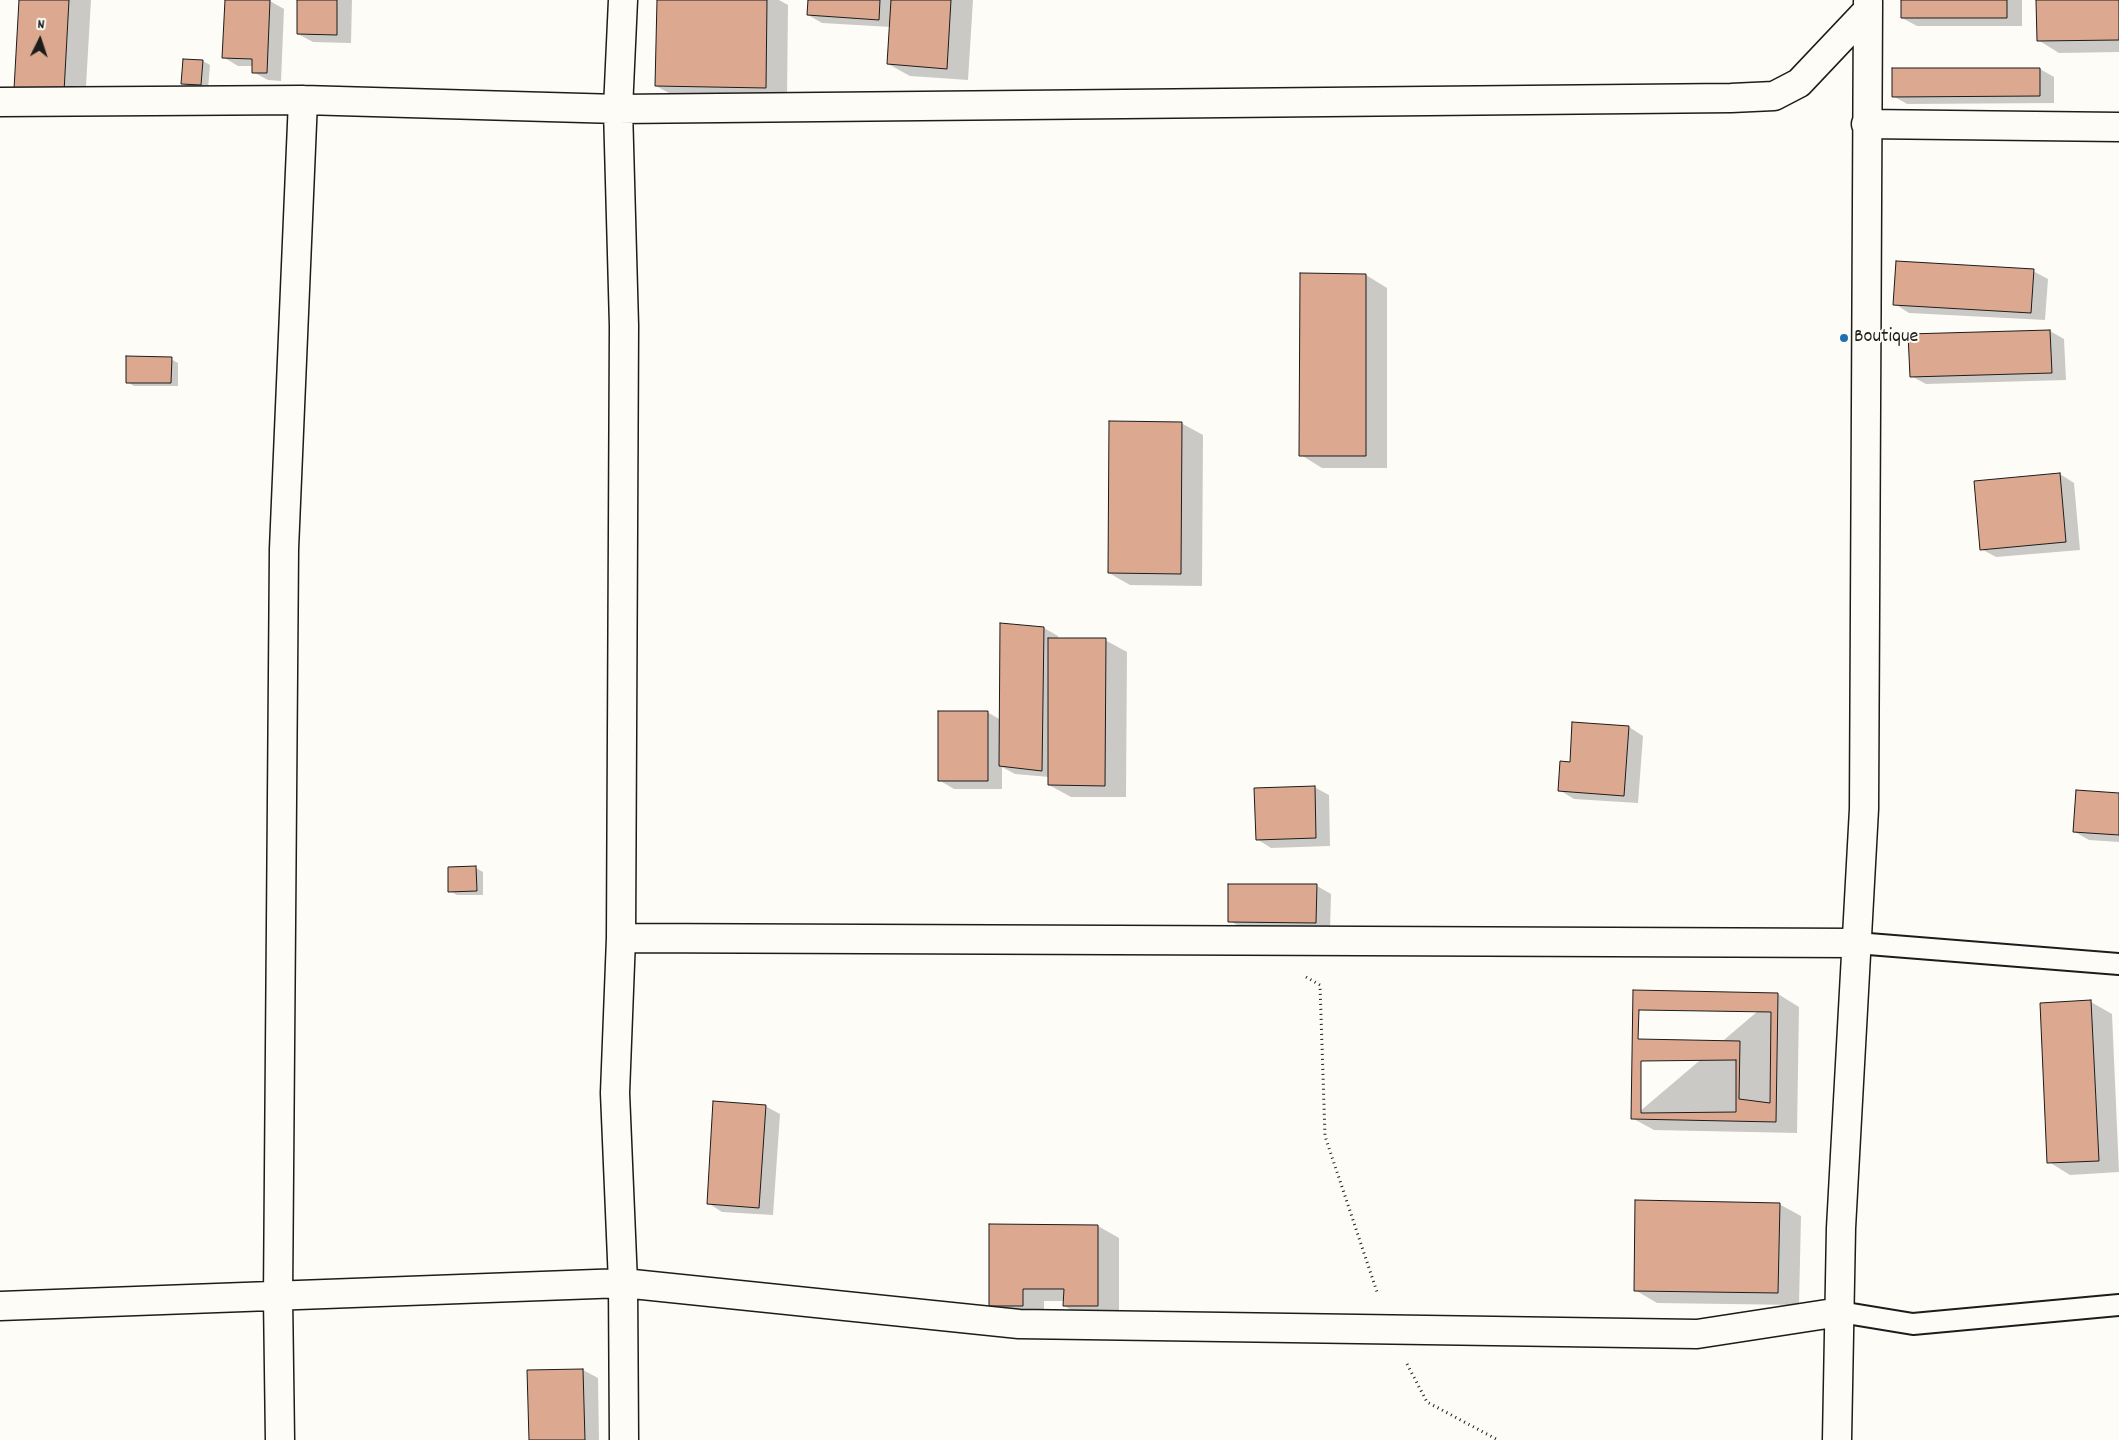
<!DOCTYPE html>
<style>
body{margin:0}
#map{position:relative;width:2119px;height:1440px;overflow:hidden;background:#fdfcf7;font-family:Dekko,sans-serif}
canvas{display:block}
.north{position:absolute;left:15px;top:15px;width:50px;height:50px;-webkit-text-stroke:4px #fdfcf7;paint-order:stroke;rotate:4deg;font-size:14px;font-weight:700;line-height:20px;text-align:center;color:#1c1c1c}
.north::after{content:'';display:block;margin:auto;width:18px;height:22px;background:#1c1c1c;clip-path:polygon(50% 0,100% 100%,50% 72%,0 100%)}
</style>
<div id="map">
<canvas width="2119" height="1440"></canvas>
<div class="north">N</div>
</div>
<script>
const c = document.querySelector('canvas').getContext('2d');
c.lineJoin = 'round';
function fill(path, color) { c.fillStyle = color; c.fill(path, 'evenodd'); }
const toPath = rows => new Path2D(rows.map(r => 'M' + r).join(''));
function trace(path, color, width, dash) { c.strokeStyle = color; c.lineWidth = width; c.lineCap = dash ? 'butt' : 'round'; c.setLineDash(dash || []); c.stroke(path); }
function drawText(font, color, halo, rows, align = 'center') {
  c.font = font + ' Dekko,sans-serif'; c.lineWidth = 4; c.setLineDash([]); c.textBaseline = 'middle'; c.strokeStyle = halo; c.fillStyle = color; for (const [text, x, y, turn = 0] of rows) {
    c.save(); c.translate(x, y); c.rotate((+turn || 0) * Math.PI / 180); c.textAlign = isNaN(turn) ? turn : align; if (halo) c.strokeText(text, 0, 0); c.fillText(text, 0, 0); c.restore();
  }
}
fill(toPath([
 [20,0,91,0,85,103,37,101],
 [226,0,270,1,284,9,281,81,268,80,253,72,253,66,238,66,223,57],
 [299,0,352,0,351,43,313,42,298,34],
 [658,0,779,0,788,5,787,100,678,98,656,86],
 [809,0,973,0,968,80,910,76,888,64,891,27,822,23,808,15],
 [1902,0,2022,0,2022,26,1917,26,1902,18],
 [2037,0,2119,0,2119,52,2059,53,2038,40],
 [203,61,210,65,208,89,189,87,182,83],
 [2040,69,2054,77,2054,103,1907,104,1893,96],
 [2033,271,2048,279,2045,320,1909,313,1895,304],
 [1366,275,1387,288,1387,468,1322,468,1301,455],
 [2050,331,2064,339,2066,380,1926,384,1911,376],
 [171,359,178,363,178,386,134,386,127,382],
 [1181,423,1203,435,1202,586,1130,585,1109,573],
 [2060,474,2074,483,2080,550,1996,557,1981,549],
 [1044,628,1058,636,1058,639,1105,640,1127,652,1126,797,1071,797,1049,785,1049,777,1015,774,1002,767,1002,789,954,789,939,780,987,712,1001,720],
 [1629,727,1643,736,1638,803,1574,799,1559,790,1571,764],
 [1314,787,1329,795,1330,846,1271,848,1257,839],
 [2119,795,2119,842,2089,840,2075,832],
 [476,868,483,872,483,895,457,895,450,891],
 [1317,886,1331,894,1330,930,1244,929,1230,921],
 [1778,994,1799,1007,1797,1133,1654,1130,1632,1118],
 [2091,1002,2112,1014,2119,1172,2070,1175,2049,1162],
 [765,1106,780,1114,773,1215,722,1212,708,1203],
 [1779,1204,1801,1216,1799,1305,1657,1303,1635,1290],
 [1098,1226,1119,1238,1119,1318,1086,1318,1064,1306,1064,1301,1044,1301,1044,1318,1011,1317,990,1305],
 [583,1370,598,1378,599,1440,530,1440,529,1371]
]), '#0003');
const building = toPath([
 [19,0,69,0,64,92,14,89,19,0],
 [225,0,270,0,267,73,252,73,252,59,222,58,225,0],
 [297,0,337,0,337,35,297,34,297,0],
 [657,0,767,0,766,88,655,86,657,0],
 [808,0,880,0,879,20,807,15,808,0],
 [891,0,951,0,947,69,887,64,891,0],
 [1901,0,2007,0,2007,18,1901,18,1901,0],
 [2036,0,2119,0,2119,40,2037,41,2036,0],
 [183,59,203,60,201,85,181,84,183,59],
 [1892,68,2040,68,2040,96,1892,97,1892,68],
 [1896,261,2034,269,2031,313,1893,305,1896,261],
 [1300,273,1366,274,1366,456,1299,456,1300,273],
 [2050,330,2052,373,1910,377,1908,334,2050,330],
 [126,356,172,357,171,383,126,383,126,356],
 [1109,421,1182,422,1181,574,1108,573,1109,421],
 [2060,473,2066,542,1980,550,1974,481,2060,473],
 [1000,623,1044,627,1042,771,999,766,1000,623],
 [1048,638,1106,638,1105,786,1048,785,1048,638],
 [938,711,988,711,988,781,938,781,938,711],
 [1572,722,1629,726,1624,796,1558,791,1560,761,1570,762,1572,722],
 [1315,786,1316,838,1256,840,1254,788,1315,786],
 [2076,790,2119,793,2119,835,2073,832,2076,790],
 [476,866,477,891,448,892,448,867,476,866],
 [1228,884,1317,884,1316,923,1228,922,1228,884],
 [1633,990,1778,993,1776,1122,1631,1119,1633,990],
 [2091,1000,2099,1161,2047,1163,2040,1003,2091,1000],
 [1639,1010,1771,1012,1770,1103,1739,1099,1740,1041,1638,1039,1639,1010],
 [1736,1060,1736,1112,1641,1113,1641,1061,1736,1060],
 [713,1101,766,1105,759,1208,707,1204,713,1101],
 [1635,1200,1780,1203,1778,1293,1634,1291,1635,1200],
 [989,1224,1098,1225,1098,1306,1063,1306,1064,1289,1023,1289,1023,1306,989,1306,989,1224],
 [583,1369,585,1440,529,1440,527,1370,583,1369]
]);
fill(building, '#dca88f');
trace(building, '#1c1c1c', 1);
const lane = toPath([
 [1856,943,2119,964],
 [1840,1312,1913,1324,2119,1305]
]);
const street = toPath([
 [623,0,618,109,624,326,621,938,615,1093,623,1283,624,1440],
 [0,102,303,100,618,109,1731,98,1774,96,1799,83,1868,10],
 [1866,124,2119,127],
 [621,938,1856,943],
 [0,1306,623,1283,1019,1324,1697,1334,1840,1312],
 [280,1440,278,1297,284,549,303,100],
 [1837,1440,1841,1228,1864,809,1868,2]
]);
trace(lane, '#1c1c1c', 24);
trace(street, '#1c1c1c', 31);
trace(toPath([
 [1306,977,1320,985,1325,1136,1378,1295],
 [1407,1364,1427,1402,1498,1440]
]), '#1c1c1c', 3, [1, 4]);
trace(lane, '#fdfcf7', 20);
trace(street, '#fdfcf7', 28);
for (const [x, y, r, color] of [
 [1844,338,5,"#1f6fb2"]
]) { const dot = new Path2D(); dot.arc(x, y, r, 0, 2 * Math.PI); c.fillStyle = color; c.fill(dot); trace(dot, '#fdfcf7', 2); }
drawText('20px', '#1c1c1c', '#fdfcf7', [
 ["Boutique",1854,338]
], 'left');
</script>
